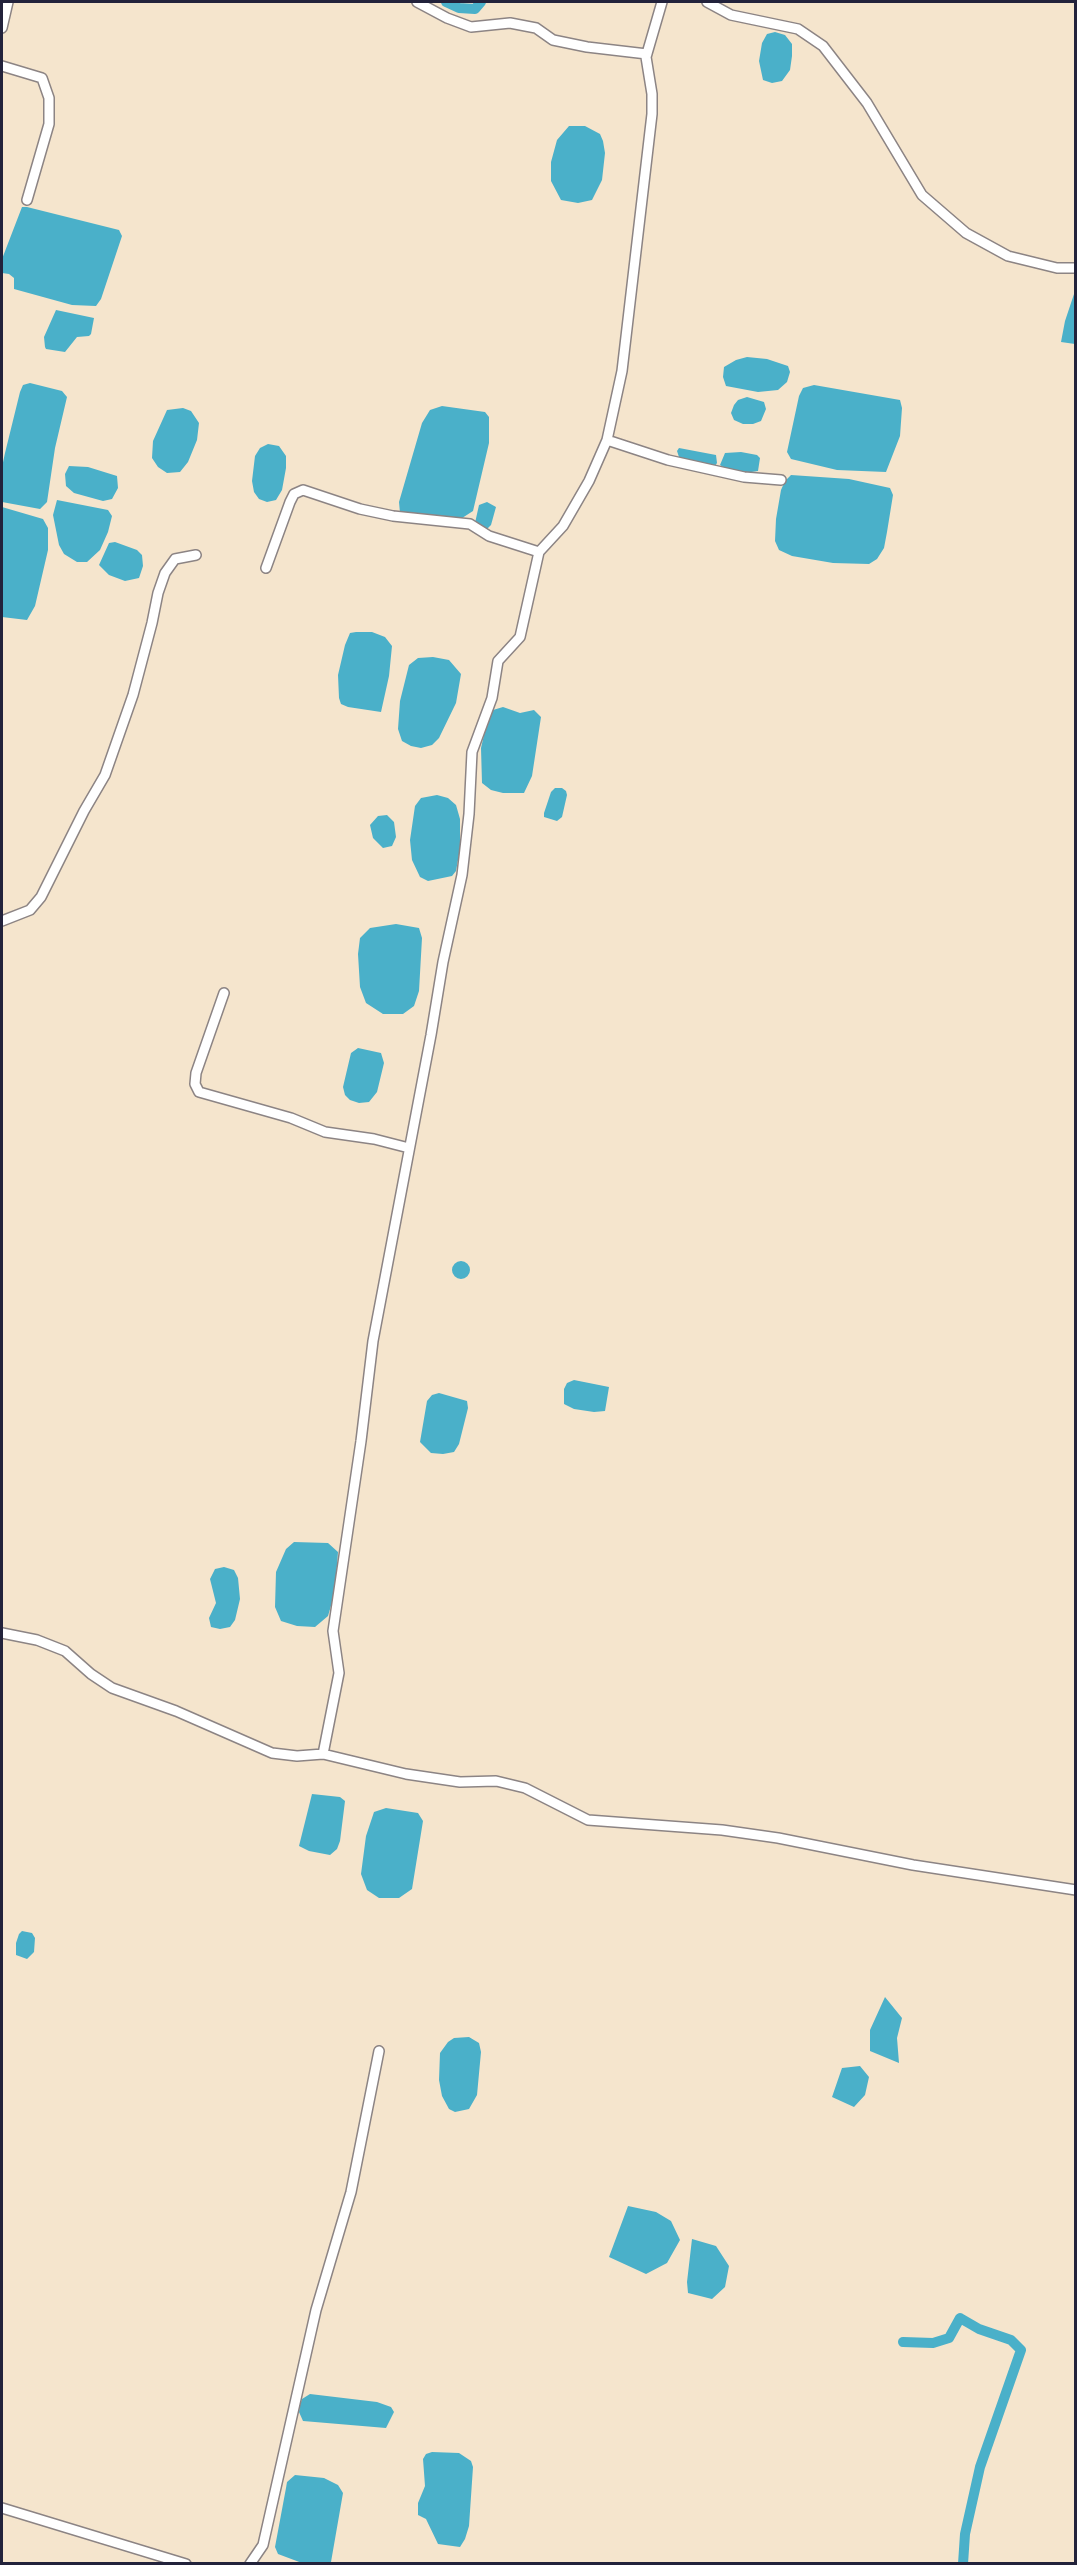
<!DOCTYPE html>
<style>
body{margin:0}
#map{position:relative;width:1077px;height:2565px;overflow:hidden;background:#f5e5cd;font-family:Pangolin,sans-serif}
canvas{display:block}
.frame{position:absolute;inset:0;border:3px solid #22223b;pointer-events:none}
</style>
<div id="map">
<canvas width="1077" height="2565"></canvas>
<div class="frame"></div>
</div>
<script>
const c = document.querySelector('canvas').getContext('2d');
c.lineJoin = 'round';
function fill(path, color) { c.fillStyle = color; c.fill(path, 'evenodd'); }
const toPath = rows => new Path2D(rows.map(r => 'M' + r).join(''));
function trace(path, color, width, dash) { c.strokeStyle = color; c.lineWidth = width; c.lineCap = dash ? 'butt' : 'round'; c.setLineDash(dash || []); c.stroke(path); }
fill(toPath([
 [775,32,785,35,792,44,792,56,790,70,782,81,772,83,763,80,759,61,762,43,767,34],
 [569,126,585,126,600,134,603,141,605,153,602,180,592,200,578,203,561,200,551,181,551,162,557,140],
 [22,207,27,207,119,230,122,236,101,299,96,306,72,305,14,289,14,278,9,274,2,273,2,259],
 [1075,291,1075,344,1061,342,1065,321],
 [56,310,94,318,91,334,89,336,77,337,65,352,46,349,45,347,44,337],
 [747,357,767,359,788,366,790,372,787,382,778,390,758,392,726,386,723,377,724,367,736,360],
 [30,383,62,391,67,397,55,448,47,502,40,509,2,502,2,467,5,453,20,392,23,385],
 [814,385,900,400,902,408,900,436,886,472,837,470,791,459,787,452,799,396,803,388],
 [747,397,764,402,766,409,761,421,753,424,743,424,734,420,731,413,734,405,738,400],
 [442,406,485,412,489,417,489,443,473,511,459,520,400,513,399,502,422,423,430,410],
 [183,408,191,411,199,423,197,440,188,462,180,472,167,473,158,467,152,458,153,441,167,410],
 [268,444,279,446,286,456,286,468,282,490,276,500,267,502,259,499,254,492,252,481,255,456,260,448],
 [679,448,716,455,717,463,715,466,680,460,677,451],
 [741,452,757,455,760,458,758,471,745,473,726,469,720,465,725,453],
 [69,466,88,467,117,476,118,488,112,499,103,501,74,493,66,486,65,474],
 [791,475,849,479,890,488,893,495,887,532,884,548,877,559,869,564,833,563,792,556,779,550,775,541,776,519,781,490,785,481],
 [57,500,108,510,112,516,108,532,100,550,87,562,77,562,64,554,59,545,53,515],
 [487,502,496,507,491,525,487,529,475,523,479,505],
 [2,507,43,519,48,528,48,550,35,606,27,620,2,617],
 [115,542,137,550,142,555,143,566,139,578,125,581,109,575,99,565,109,543],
 [356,632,372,632,385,637,392,646,389,676,381,712,348,707,341,704,339,698,338,675,345,645,350,633],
 [433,657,449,660,461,674,456,703,439,738,432,745,421,748,411,746,402,741,398,729,400,701,409,665,418,658],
 [503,707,520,713,534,710,541,717,532,776,524,793,503,793,491,790,482,783,481,748,486,726,493,710],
 [555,788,562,788,566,791,567,795,562,817,557,821,544,817,544,813,551,792],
 [437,795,448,798,456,805,460,819,460,849,456,871,452,876,428,881,420,877,412,860,410,840,415,806,421,798],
 [387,815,394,822,396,837,392,846,383,848,373,838,370,825,378,816],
 [396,924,419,928,422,938,419,991,414,1006,403,1014,383,1014,366,1003,360,987,358,954,360,938,370,928],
 [358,1048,381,1053,384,1063,377,1092,369,1102,359,1103,350,1100,345,1095,343,1087,351,1053],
 '452 1270a9 9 0 1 1 18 0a9 9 0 1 1-18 0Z',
 [574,1380,609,1387,605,1411,594,1412,574,1409,564,1404,564,1389,567,1383],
 [439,1393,467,1401,468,1408,459,1444,454,1452,443,1454,431,1453,420,1442,427,1401,432,1395],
 [294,1542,328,1543,338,1552,335,1592,328,1616,315,1627,297,1626,281,1621,275,1607,276,1572,286,1549],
 [224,1567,234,1570,238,1578,240,1599,235,1620,230,1627,220,1629,211,1627,209,1618,216,1603,210,1579,215,1569],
 [312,1794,340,1797,345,1801,340,1841,337,1849,330,1855,309,1851,299,1846],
 [386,1808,418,1813,423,1821,412,1889,399,1898,379,1898,367,1890,361,1874,366,1836,374,1812],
 [22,1931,32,1933,35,1938,34,1952,27,1959,16,1955,16,1943,19,1934],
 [885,1997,902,2018,897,2038,899,2063,870,2051,870,2030],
 [469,2037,479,2043,481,2052,477,2095,469,2109,455,2112,449,2109,442,2096,439,2080,440,2053,448,2042,454,2038],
 [860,2066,869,2077,865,2095,854,2107,832,2097,842,2068],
 [628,2206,656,2212,671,2221,680,2240,667,2263,646,2274,609,2257],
 [692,2239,716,2246,729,2266,725,2287,712,2299,688,2293,687,2282],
 [310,2394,377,2402,391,2407,394,2412,386,2428,303,2421,299,2412,300,2405,302,2399],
 [432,2452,459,2453,471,2461,473,2467,469,2526,465,2539,460,2547,438,2544,426,2519,418,2515,418,2503,425,2486,423,2459,426,2454],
 [295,2475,324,2478,338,2485,343,2493,331,2562,302,2563,278,2554,275,2547,286,2488,287,2482]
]), '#4ab0c9');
trace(toPath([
 [446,2,459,8,475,9,481,2],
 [903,2342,933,2343,949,2338,960,2318,979,2329,1011,2340,1021,2350,980,2467,965,2534,963,2564]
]), '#4ab0c9', 10);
const minor = toPath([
 [417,2,447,18,471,27,510,23,536,28,553,40,587,47,647,54],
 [707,2,731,15,798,29,823,46,867,103,922,195,966,233,1008,256,1057,268,1076,268],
 [2,28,8,2],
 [2,66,42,78,49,98,49,124,27,200],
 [607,440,668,460,744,477,781,480],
 [266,568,290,502,294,494,303,490,360,509,393,516,470,524,489,536,539,552],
 [2,921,30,910,41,897,84,811,105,775,133,695,152,623,158,593,165,573,175,559,196,555],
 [224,993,196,1073,195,1084,199,1092,291,1118,325,1132,374,1139,409,1148],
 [2,1633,37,1640,65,1651,91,1674,112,1688,176,1711,272,1753,297,1756,323,1754,406,1774,460,1782,496,1781,525,1788,588,1820,722,1830,778,1838,913,1865,1076,1890],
 [323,1754,339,1673,333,1631,361,1441,373,1341,431,1035,443,962,462,875,469,814,472,752,492,698,498,661,520,637,539,552,563,526,589,481,607,440,622,371,652,114,652,94,646,57,662,2],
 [2,2508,186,2564],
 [250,2564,263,2545,316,2310,351,2192,379,2051]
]);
trace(minor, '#8c8484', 12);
trace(minor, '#fff', 9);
</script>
